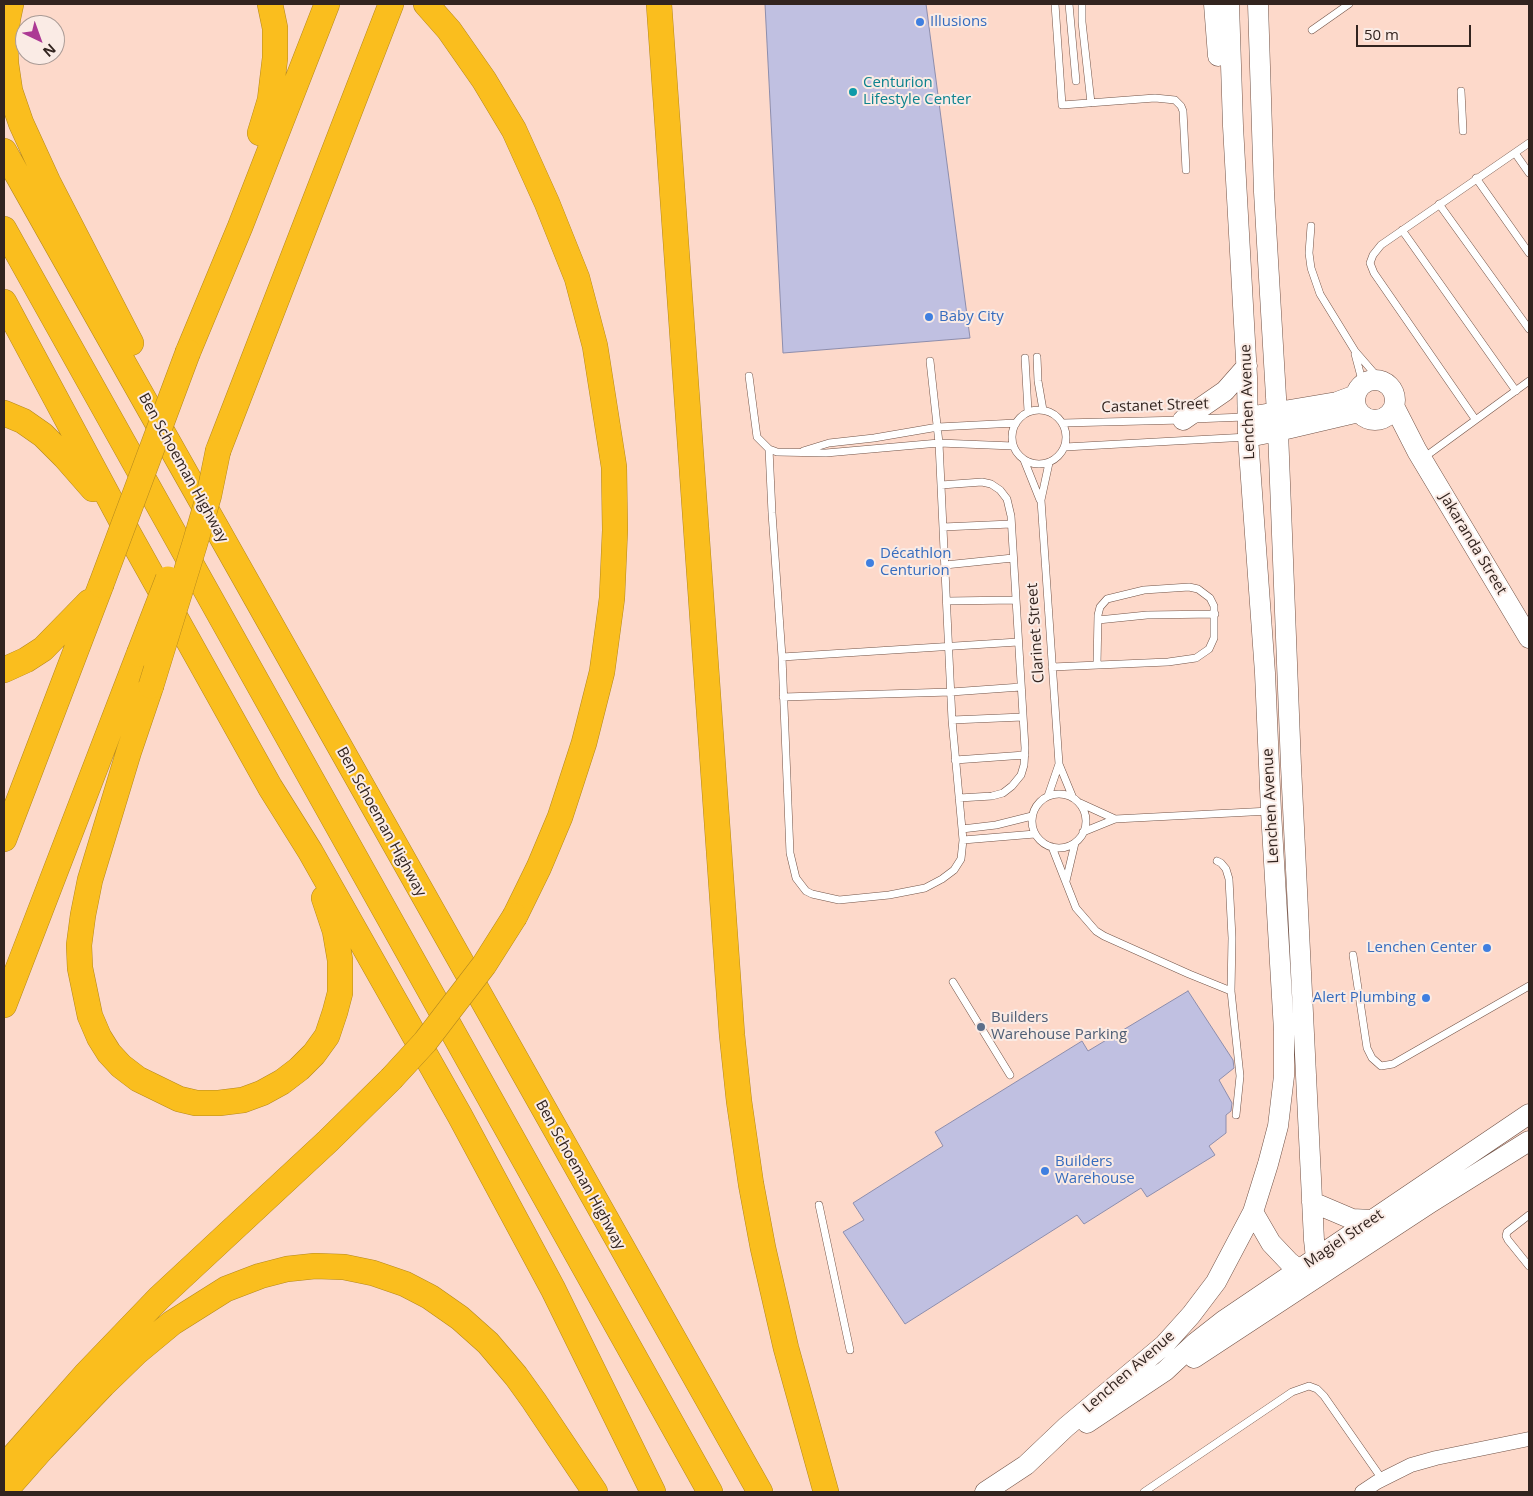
<!DOCTYPE html>
<meta charset="utf-8">
<style>
body{margin:0}
#map{position:relative;width:1533px;height:1496px;overflow:hidden;background:#fdd9ca;font-family:"Open Sans",sans-serif}
canvas{display:block}
.frame{position:absolute;inset:0;border:5px solid #32241f;pointer-events:none}
.north{position:absolute;left:15px;top:15px;width:50px;height:50px;box-sizing:border-box;background:#faebe5;border:1px solid #aa9b96;border-radius:50%;rotate:138deg;font-size:14px;font-weight:700;line-height:20px;text-align:center;color:#32241f}
.north::after{content:'';display:block;margin:auto;width:18px;height:22px;background:#ac3994;clip-path:polygon(50% 0,100% 100%,50% 72%,0 100%)}
.scale{position:absolute;left:1356px;top:25px;width:115px;height:22px;box-sizing:border-box;border:2px solid #32241f;border-top:0;padding-left:6px;font-size:15px;line-height:18px;white-space:nowrap;color:#32241f;-webkit-text-stroke:4px #faebe5;paint-order:stroke}
</style>
<div id="map">
<canvas width="1533" height="1496"></canvas>
<div class="frame"></div>
<div class="north">N</div>
<div class="scale">50 m</div>
</div>
<script>
const c = document.querySelector('canvas').getContext('2d');
c.lineJoin = 'round';
function fill(path, color) { c.fillStyle = color; c.fill(path, 'evenodd'); }
const toPath = rows => new Path2D(rows.map(r => 'M' + r).join(''));
function trace(path, color, width, dash) { c.strokeStyle = color; c.lineWidth = width; c.lineCap = dash ? 'butt' : 'round'; c.setLineDash(dash || []); c.stroke(path); }
function drawText(font, color, halo, rows, align = 'center') {
  c.font = font + ' "Open Sans",sans-serif'; c.lineWidth = 4; c.setLineDash([]); c.textBaseline = 'middle'; c.strokeStyle = halo; c.fillStyle = color; for (const [text, x, y, turn = 0] of rows) {
    c.save(); c.translate(x, y); c.rotate((+turn || 0) * Math.PI / 180); c.textAlign = isNaN(turn) ? turn : align; if (halo) c.strokeText(text, 0, 0); c.fillText(text, 0, 0); c.restore();
  }
}
const building = toPath([
 [765,4,926,4,970,338,783,353,765,4],
 [1188,991,1233,1060,1234,1068,1219,1080,1232,1103,1231,1111,1226,1115,1226,1133,1209,1146,1215,1155,1147,1197,1141,1188,1084,1224,1077,1215,905,1324,843,1232,864,1220,853,1203,943,1146,935,1132,1082,1041,1088,1051,1188,991]
]);
fill(building, '#c0c0e1');
trace(building, '#8d8dac', 1);
const lane = toPath([
 [1055,4,1062,105,1155,98,1175,100,1181,106,1183,111,1186,170],
 [1069,4,1076,81],
 [1082,4,1082,22,1091,103],
 [1312,30,1349,4],
 [1461,91,1463,131],
 [1515,153,1529,173],
 [1476,178,1529,253],
 [1439,204,1529,329],
 [1311,226,1309,253,1311,268,1320,294,1355,351,1381,381],
 [1402,230,1516,391],
 [1355,354,1363,384],
 [1037,357,1038,381,1043,410],
 [1025,358,1028,411],
 [749,376,757,437,769,449,777,452,826,453,939,443,1013,446],
 '1012 437a27 27 0 1 1 54 0a27 27 0 1 1-54 0Z',
 [1193,419,1245,417],
 [1475,419,1374,273,1370,263,1373,255,1381,245,1529,143],
 [1063,423,1183,420],
 [1065,447,1248,437],
 [769,449,772,513,782,657,790,853,796,878,806,891,812,894,839,900,889,895,925,888,942,879,954,870,961,859,963,840,952,720,939,443,930,361],
 [803,451,829,443,874,438,938,427,1016,423],
 [1422,459,1529,381],
 [1024,460,1040,500],
 [1049,463,1041,500,1059,764,1073,798],
 [941,485,982,482,991,484,1000,490,1007,499,1011,516,1025,748,1024,765,1021,775,1012,786,1003,793,992,796,959,798],
 [943,527,1011,524],
 [945,565,1013,558],
 [947,601,1016,600],
 [1098,620,1147,615,1215,614],
 [782,657,1018,642],
 [1052,667,1168,662,1196,658,1209,649,1214,638,1214,606,1210,598,1198,589,1189,587,1144,590,1107,599,1100,607,1098,615,1097,665],
 [783,697,951,692,1021,687],
 [952,720,1023,717],
 [955,760,1025,755],
 '1032 821a27 27 0 1 1 54 0a27 27 0 1 1-54 0Z',
 [1048,796,1059,764],
 [1080,803,1115,819],
 [962,829,996,825,1032,816],
 [1083,832,1115,819,1270,811],
 [963,840,1035,834],
 [1052,847,1076,908,1096,931,1104,936,1189,974,1231,991],
 [1217,861,1221,863,1226,869,1229,879,1232,938,1231,991,1240,1076,1236,1115],
 [1066,881,1075,843],
 [1353,955,1367,1048,1372,1058,1381,1066,1393,1064,1529,986],
 [953,982,1010,1075],
 [819,1205,850,1350],
 [1529,1215,1507,1232,1506,1236,1508,1240,1529,1266],
 [1144,1492,1292,1392,1309,1386,1317,1389,1324,1396,1382,1479]
]);
const street = toPath([
 [1362,1492,1377,1482,1411,1465,1436,1458,1529,1439]
]);
const secondary = toPath([
 [1214,4,1218,56],
 [1258,4,1264,192,1278,431,1291,766,1314,1240,1318,1276],
 '1355 400a20 20 0 1 1 40 0a20 20 0 1 1-40 0Z',
 [1394,406,1417,451,1529,638],
 [1248,417,1337,402,1356,395],
 [1183,420,1225,391,1247,366],
 [1248,437,1278,431,1359,412],
 [1312,1202,1352,1219,1372,1220],
 [1253,1212,1271,1243,1289,1262,1307,1276],
 [1194,1358,1430,1203,1529,1141],
 [1087,1423,1165,1371,1195,1343,1223,1321,1529,1114],
 [985,1492,1026,1465,1066,1427,1164,1345,1191,1315,1216,1282,1253,1212,1268,1164,1278,1126,1284,1076,1284,1031,1271,811,1265,673,1248,437,1247,377,1233,126,1229,4]
]);
const highway = toPath([
 [11,4,8,18,5,41,6,64,10,91,21,123,48,182,131,343],
 [426,4,449,30,484,80,514,130,547,203,577,278,595,346,614,467,615,530,612,598,602,672,584,743,560,817,539,867,515,916],
 [659,4,732,1035,739,1101,751,1184,763,1248,786,1348,826,1492],
 [260,133,270,100,275,58,275,28,270,4],
 [4,151,760,1492],
 [4,229,710,1492],
 [4,302,121,520,270,787,310,851,460,1116,553,1289,653,1492],
 [188,352,240,227,327,4],
 [4,413,23,421,43,435,65,457,93,489],
 [218,451,391,4],
 [4,670,26,660,43,649,89,602],
 [151,686,129,751,90,880,83,915,79,945,80,968,90,1016,99,1037,109,1053,121,1066,138,1079,179,1099,196,1103,219,1103,243,1100,262,1093,282,1082,299,1069,314,1054,327,1036,335,1012,340,993,340,960,335,931,324,898],
 [4,839,101,585],
 [4,1005,139,654],
 [4,1467,85,1375,159,1298,328,1141,391,1079],
 [4,1492,42,1449,103,1385,137,1352,172,1323,226,1289,260,1276,287,1269,315,1266,344,1267,373,1273,405,1284,430,1297,460,1318,488,1343,516,1376,534,1401,595,1492]
]);
trace(lane, '#725347', 8);
trace(street, '#725347', 15);
trace(secondary, '#725347', 21);
trace(highway, '#b4881e', 26);
trace(lane, '#fff', 7);
trace(street, '#fff', 14);
trace(secondary, '#fff', 20);
trace(highway, '#fabe1e', 25);
const highwayBridge = toPath([
 [101,585,188,352],
 [139,654,168,579],
 [151,686,195,543,209,495,218,451],
 [391,1079,425,1042,484,965,515,916]
]);
trace(highwayBridge, '#b4881e', 26, []);
trace(highwayBridge, '#fabe1e', 25);
for (const [x, y, r, color] of [
 [920,22,5,"#3f7fe0"],
 [853,92,5,"#0f9aa8"],
 [929,317,5,"#3f7fe0"],
 [870,563,5,"#3f7fe0"],
 [1487,948,5,"#3f7fe0"],
 [1426,998,5,"#3f7fe0"],
 [981,1027,5,"#5c6f8a"],
 [1045,1171,5,"#3f7fe0"]
]) { const dot = new Path2D(); dot.arc(x, y, r, 0, 2 * Math.PI); c.fillStyle = color; c.fill(dot); trace(dot, '#faebe5', 2); }
drawText('15px', '#366cbe', '#faebe5', [
 ["Illusions",930,22],
 ["Baby City",939,317],
 ["Décathlon",880,554],
 ["Centurion",880,571],
 ["Lenchen Center",1477,948,"right"],
 ["Alert Plumbing",1416,998,"right"],
 ["Builders",1055,1162],
 ["Warehouse",1055,1179]
], 'left');
drawText('15px', '#0d838f', '#faebe5', [
 ["Centurion",863,83],
 ["Lifestyle Center",863,100]
], 'left');
drawText('15px', '#32241f', '#faebe5', [
 ["Lenchen Avenue",1248,402,-92],
 ["Castanet Street",1155,406,-2],
 ["Ben Schoeman Highway",183,468,61],
 ["Jakaranda Street",1473,544,59],
 ["Clarinet Street",1036,633,-94],
 ["Lenchen Avenue",1271,806,-93],
 ["Ben Schoeman Highway",381,822,61],
 ["Ben Schoeman Highway",580,1175,61],
 ["Magiel Street",1344,1239,-34],
 ["Lenchen Avenue",1129,1372,-41]
]);
drawText('15px', '#4e5e75', '#faebe5', [
 ["Builders",991,1018],
 ["Warehouse Parking",991,1035]
], 'left');
</script>
